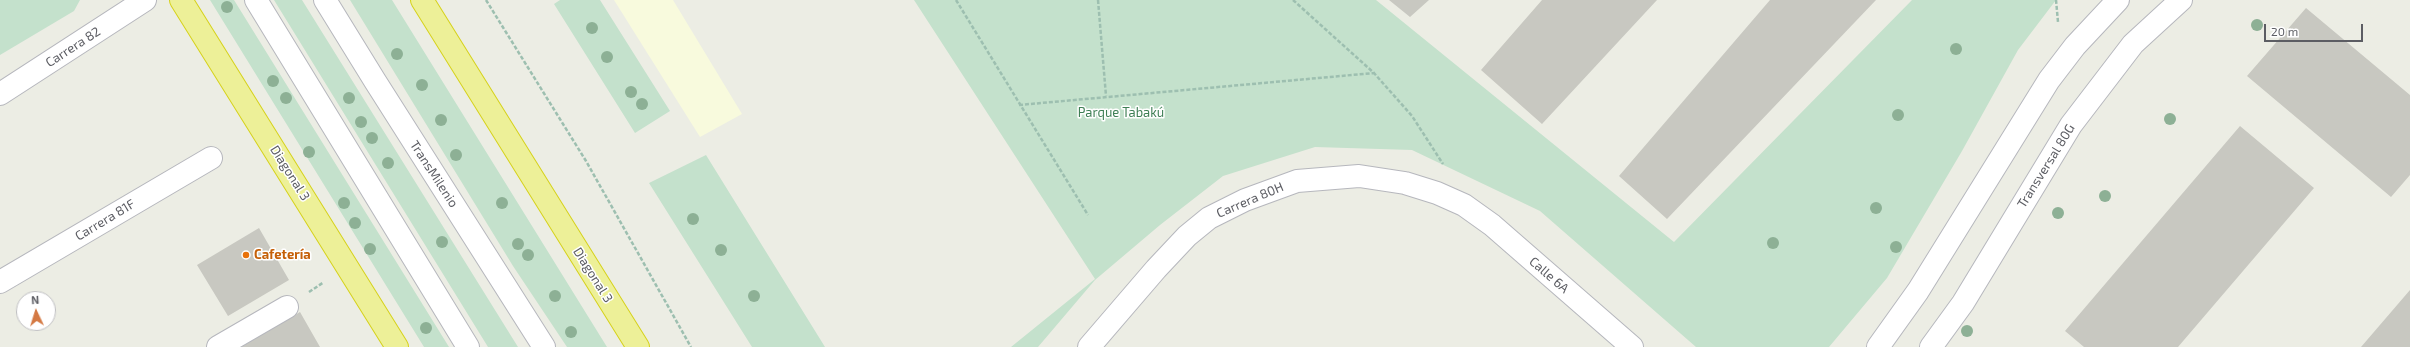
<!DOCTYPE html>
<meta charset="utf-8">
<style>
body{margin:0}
#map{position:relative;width:2410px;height:347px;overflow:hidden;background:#ecede4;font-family:"Exo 2",sans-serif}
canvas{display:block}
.north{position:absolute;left:16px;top:291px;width:40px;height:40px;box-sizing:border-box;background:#fff;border:1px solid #bebec1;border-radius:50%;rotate:356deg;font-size:11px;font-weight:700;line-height:16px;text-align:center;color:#5c5d63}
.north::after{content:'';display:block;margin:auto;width:14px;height:18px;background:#d47943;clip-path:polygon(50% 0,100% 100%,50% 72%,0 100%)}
.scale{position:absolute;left:2264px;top:24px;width:99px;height:18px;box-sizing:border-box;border:2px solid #5c5d63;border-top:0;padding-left:5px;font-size:12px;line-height:14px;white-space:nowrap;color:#5c5d63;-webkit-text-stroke:3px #fff;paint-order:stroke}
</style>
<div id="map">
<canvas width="2410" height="347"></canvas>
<div class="north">N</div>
<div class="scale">20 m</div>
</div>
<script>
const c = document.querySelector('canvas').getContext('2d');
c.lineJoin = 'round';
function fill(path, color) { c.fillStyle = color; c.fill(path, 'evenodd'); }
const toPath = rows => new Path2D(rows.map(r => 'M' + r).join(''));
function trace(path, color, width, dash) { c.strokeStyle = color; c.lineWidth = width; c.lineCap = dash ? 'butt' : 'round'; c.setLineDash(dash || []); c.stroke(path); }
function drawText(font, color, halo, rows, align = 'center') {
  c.font = font + ' "Exo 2",sans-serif'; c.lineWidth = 3; c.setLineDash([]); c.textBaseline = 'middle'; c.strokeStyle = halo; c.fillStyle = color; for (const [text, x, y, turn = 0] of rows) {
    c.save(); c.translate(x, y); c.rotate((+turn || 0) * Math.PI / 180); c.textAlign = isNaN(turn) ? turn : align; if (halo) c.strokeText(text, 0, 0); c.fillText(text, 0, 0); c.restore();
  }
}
fill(toPath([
 [614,0,673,0,742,114,700,137]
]), '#f8fadd');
fill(toPath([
 [0,0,80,0,74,11,0,55],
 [210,0,234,0,449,347,424,347],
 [274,0,302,0,518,347,488,347],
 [350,0,392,0,607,347,567,347,513,266],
 [560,0,600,0,670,111,635,133,554,4],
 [914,0,1376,0,1674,242,1912,0,2056,0,2018,50,1962,151,1887,278,1829,347,1696,347,1540,211,1412,150,1315,147,1223,176,1160,225,1095,280,1038,347,1011,347,1095,279],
 [706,155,825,347,752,347,649,183]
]), '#c4e1cc');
fill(toPath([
 [1389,0,1429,0,1410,17],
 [1542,0,1657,0,1542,124,1481,70],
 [1770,0,1876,0,1667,219,1619,176],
 [2306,8,2410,95,2410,175,2391,197,2247,76],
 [2240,126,2314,188,2178,347,2084,347,2065,331],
 [259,228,289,280,228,316,197,265],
 [2410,290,2410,347,2361,347],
 [300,312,320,347,241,347]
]), '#c8c8c1');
const minor = toPath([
 [256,0,468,347],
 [325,0,375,81,544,347],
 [0,94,145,0],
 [0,282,211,158],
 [218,347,287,307],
 [1089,347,1156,269,1187,236,1209,218,1245,200,1297,181,1359,176,1405,183,1437,193,1464,205,1492,225,1632,347],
 [1878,347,1918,291,2049,80,2075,46,2118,0],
 [1931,347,1963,303,2071,125,2133,44,2181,0]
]);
const highway = toPath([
 [181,0,397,347],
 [422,0,638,347]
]);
trace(minor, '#b6b7bd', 24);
trace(highway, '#d6d21b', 24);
trace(toPath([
 [486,0,586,161,691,347],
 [956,0,1088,215],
 [1098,0,1106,96],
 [1293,0,1374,73,1412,116,1443,164],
 [2056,0,2058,22],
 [1019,105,1374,73],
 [309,292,324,282]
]), '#9dbfb0', 2.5, [4, 2]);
trace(minor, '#fff', 22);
trace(highway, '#edf098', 22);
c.fillStyle = '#8db095';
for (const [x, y] of [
 [227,7],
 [2257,25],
 [592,28],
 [1956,49],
 [397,54],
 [607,57],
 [273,81],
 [422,85],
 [631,92],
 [286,98],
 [349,98],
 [642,104],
 [1898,115],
 [2170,119],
 [441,120],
 [361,122],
 [372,138],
 [309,152],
 [456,155],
 [388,163],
 [2105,196],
 [344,203],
 [502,203],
 [1876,208],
 [2058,213],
 [693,219],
 [355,223],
 [442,242],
 [1773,243],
 [518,244],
 [1896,247],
 [370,249],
 [721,250],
 [528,255],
 [555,296],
 [754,296],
 [426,328],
 [1967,331],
 [571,332]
]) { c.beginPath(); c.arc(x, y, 6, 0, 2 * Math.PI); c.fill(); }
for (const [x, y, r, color] of [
 [246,255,4,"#e8710a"]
]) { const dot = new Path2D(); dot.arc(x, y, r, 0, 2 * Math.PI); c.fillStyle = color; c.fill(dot); trace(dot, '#fff', 1.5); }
drawText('13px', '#5c5d63', '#fff', [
 ["Carrera 82",73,47,-33],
 ["Transversal 80G",2046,166,-58],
 ["Diagonal 3",290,173,58],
 ["TransMilenio",434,174,57],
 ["Carrera 80H",1250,200,-23],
 ["Carrera 81F",105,220,-31],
 ["Diagonal 3",593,275,58],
 ["Calle 6A",1549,275,41]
]);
drawText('13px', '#3f7f55', '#fff', [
 ["Parque Tabakú",1121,113]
]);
drawText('bold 13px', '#c56008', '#fff', [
 ["Cafetería",254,255]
], 'left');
</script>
